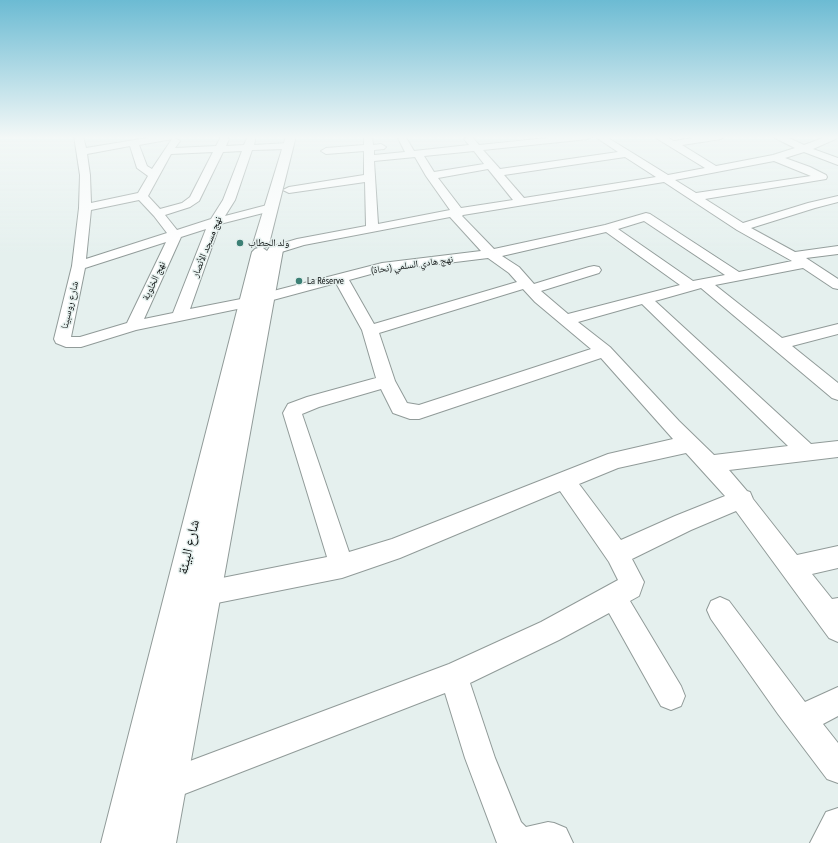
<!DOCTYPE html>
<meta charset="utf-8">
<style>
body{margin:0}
canvas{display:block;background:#e5f0ee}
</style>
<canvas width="838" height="843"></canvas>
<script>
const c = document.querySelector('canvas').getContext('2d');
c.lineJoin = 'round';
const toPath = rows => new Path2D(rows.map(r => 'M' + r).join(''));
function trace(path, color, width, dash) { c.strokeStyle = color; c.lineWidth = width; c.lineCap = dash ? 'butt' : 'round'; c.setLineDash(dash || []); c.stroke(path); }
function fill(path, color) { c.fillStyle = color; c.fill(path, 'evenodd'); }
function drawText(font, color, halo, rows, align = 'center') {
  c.font = font + ' "PT Sans Narrow","Noto Naskh Arabic",sans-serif'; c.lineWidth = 3; c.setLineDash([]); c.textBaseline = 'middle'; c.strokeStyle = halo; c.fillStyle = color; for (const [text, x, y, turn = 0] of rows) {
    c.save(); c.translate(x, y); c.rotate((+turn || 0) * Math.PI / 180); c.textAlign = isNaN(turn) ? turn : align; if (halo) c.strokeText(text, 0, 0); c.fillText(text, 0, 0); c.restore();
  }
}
const minor = toPath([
 [74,136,83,136,86,148,159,136,177,136,175,138,180,141,175,148,216,146,221,137,224,136,229,139,226,146,244,145,248,136,256,136,254,145,288,143,293,146,288,149,252,150,235,200,225,216,271,204,275,206,277,208,275,210,220,224,190,309,246,298,382,263,481,251,450,217,304,245,275,254,270,253,268,250,270,247,297,239,366,226,365,182,289,193,283,190,289,187,364,175,364,151,326,154,321,151,326,148,364,145,364,136,372,136,373,145,381,144,386,147,384,149,374,150,374,155,405,152,397,136,405,136,414,151,469,145,464,139,469,136,472,137,479,145,566,136,593,136,588,139,483,150,500,169,618,152,594,136,605,136,668,175,705,168,656,138,655,136,665,136,674,141,706,136,725,136,721,139,682,145,716,166,773,155,795,148,775,138,774,136,785,136,804,145,828,136,838,136,838,138,813,149,838,158,838,165,804,152,785,158,810,167,826,175,827,177,826,179,705,199,743,223,808,203,838,196,838,202,815,208,751,228,795,252,838,246,838,254,806,258,838,279,838,289,833,288,803,268,715,285,782,338,838,324,838,334,792,346,838,383,838,400,832,398,701,288,655,301,811,444,838,441,838,457,729,470,747,491,750,492,753,499,797,555,838,546,838,568,812,574,832,599,838,598,838,642,829,638,736,511,691,530,632,559,644,582,639,596,630,601,681,686,685,696,681,706,671,710,661,706,609,613,559,640,470,683,495,758,521,822,526,827,548,822,554,823,566,828,573,843,497,843,465,758,445,693,169,800,158,795,153,784,158,773,449,664,541,622,618,580,609,562,560,491,400,558,342,578,207,605,198,602,195,593,198,584,207,581,327,557,283,413,288,404,307,397,376,378,362,330,336,283,247,307,136,330,81,347,66,347,56,343,54,339,72,266,79,208,80,175,74,136],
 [172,139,152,169,147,166,139,145,172,139],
 [130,146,137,168,148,176,138,193,91,203,90,175,87,154,130,146],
 [242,151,223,200,211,219,177,230,165,215,190,207,199,201,223,152,242,151],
 [474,151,484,164,434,172,424,156,474,151],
 [213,152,190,197,182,203,160,209,148,196,171,154,213,152],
 [415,157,426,176,450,210,378,224,374,161,415,157],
 [625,157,656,177,524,198,504,175,625,157],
 [774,161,811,176,696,193,675,180,774,161],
 [488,169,513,200,461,208,438,178,488,169],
 [664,182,737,230,792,261,739,272,650,214,646,213,605,225,494,249,462,216,463,215,664,182],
 [139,200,154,216,167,233,86,259,91,210,139,200],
 [644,221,725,275,693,281,618,229,644,221],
 [206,229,173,313,144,319,181,237,206,229],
 [606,232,680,285,568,314,541,291,599,273,601,270,599,267,594,266,589,267,534,284,519,267,502,256,606,232],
 [166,242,127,323,80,337,71,337,85,268,166,242],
 [488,258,509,273,517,282,374,324,349,280,382,271,488,258],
 [523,289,535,302,591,349,419,405,407,403,395,381,379,333,523,289],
 [642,304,788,446,714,455,679,421,610,347,578,322,642,304],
 [601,358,673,439,608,454,392,539,349,552,302,414,319,407,381,389,393,413,410,419,419,419,601,358],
 [686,453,725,496,675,516,621,540,579,484,618,468,686,453],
 [720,597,729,601,805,702,838,687,838,716,823,724,838,743,838,783,827,779,778,714,711,619,707,610,711,601,720,597],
 [838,808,838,843,810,843,826,812,838,808]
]);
const major = toPath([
 [286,136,296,136,269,244,266,247,263,248,267,251,270,247,275,245,280,247,283,250,176,843,101,843,252,252,255,249,258,248,253,244,286,136]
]);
trace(minor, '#919b99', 2);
trace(major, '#919b99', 2);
fill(minor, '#fff');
fill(major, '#fff');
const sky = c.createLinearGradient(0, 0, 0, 254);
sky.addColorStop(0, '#6cbbd3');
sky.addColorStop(0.54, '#f3f8f7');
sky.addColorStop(1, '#f3f8f700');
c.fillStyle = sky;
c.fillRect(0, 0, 838, 254);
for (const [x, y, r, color] of [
 [240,243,4,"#3c8075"],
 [299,281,4,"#3c8075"]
]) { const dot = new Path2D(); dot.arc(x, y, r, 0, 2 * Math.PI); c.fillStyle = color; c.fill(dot); trace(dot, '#e5f0ee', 1.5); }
drawText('10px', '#0e1212', '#e5f0ee', [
 ["ولد الحطاب",248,243],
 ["La Réserve",307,281]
], 'left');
drawText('10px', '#0e1212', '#e5f0ee', [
 ["نهج مسجد الأنصار",207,247,-68],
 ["نهج هادي السلمي (نحاة)",412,265,-8],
 ["نهج الخلوية",154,281,-65],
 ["شارع روسبينا",70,305,-77]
]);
drawText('14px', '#0e1212', '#e5f0ee', [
 ["شارع البيئة",189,547,-77]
]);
</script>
